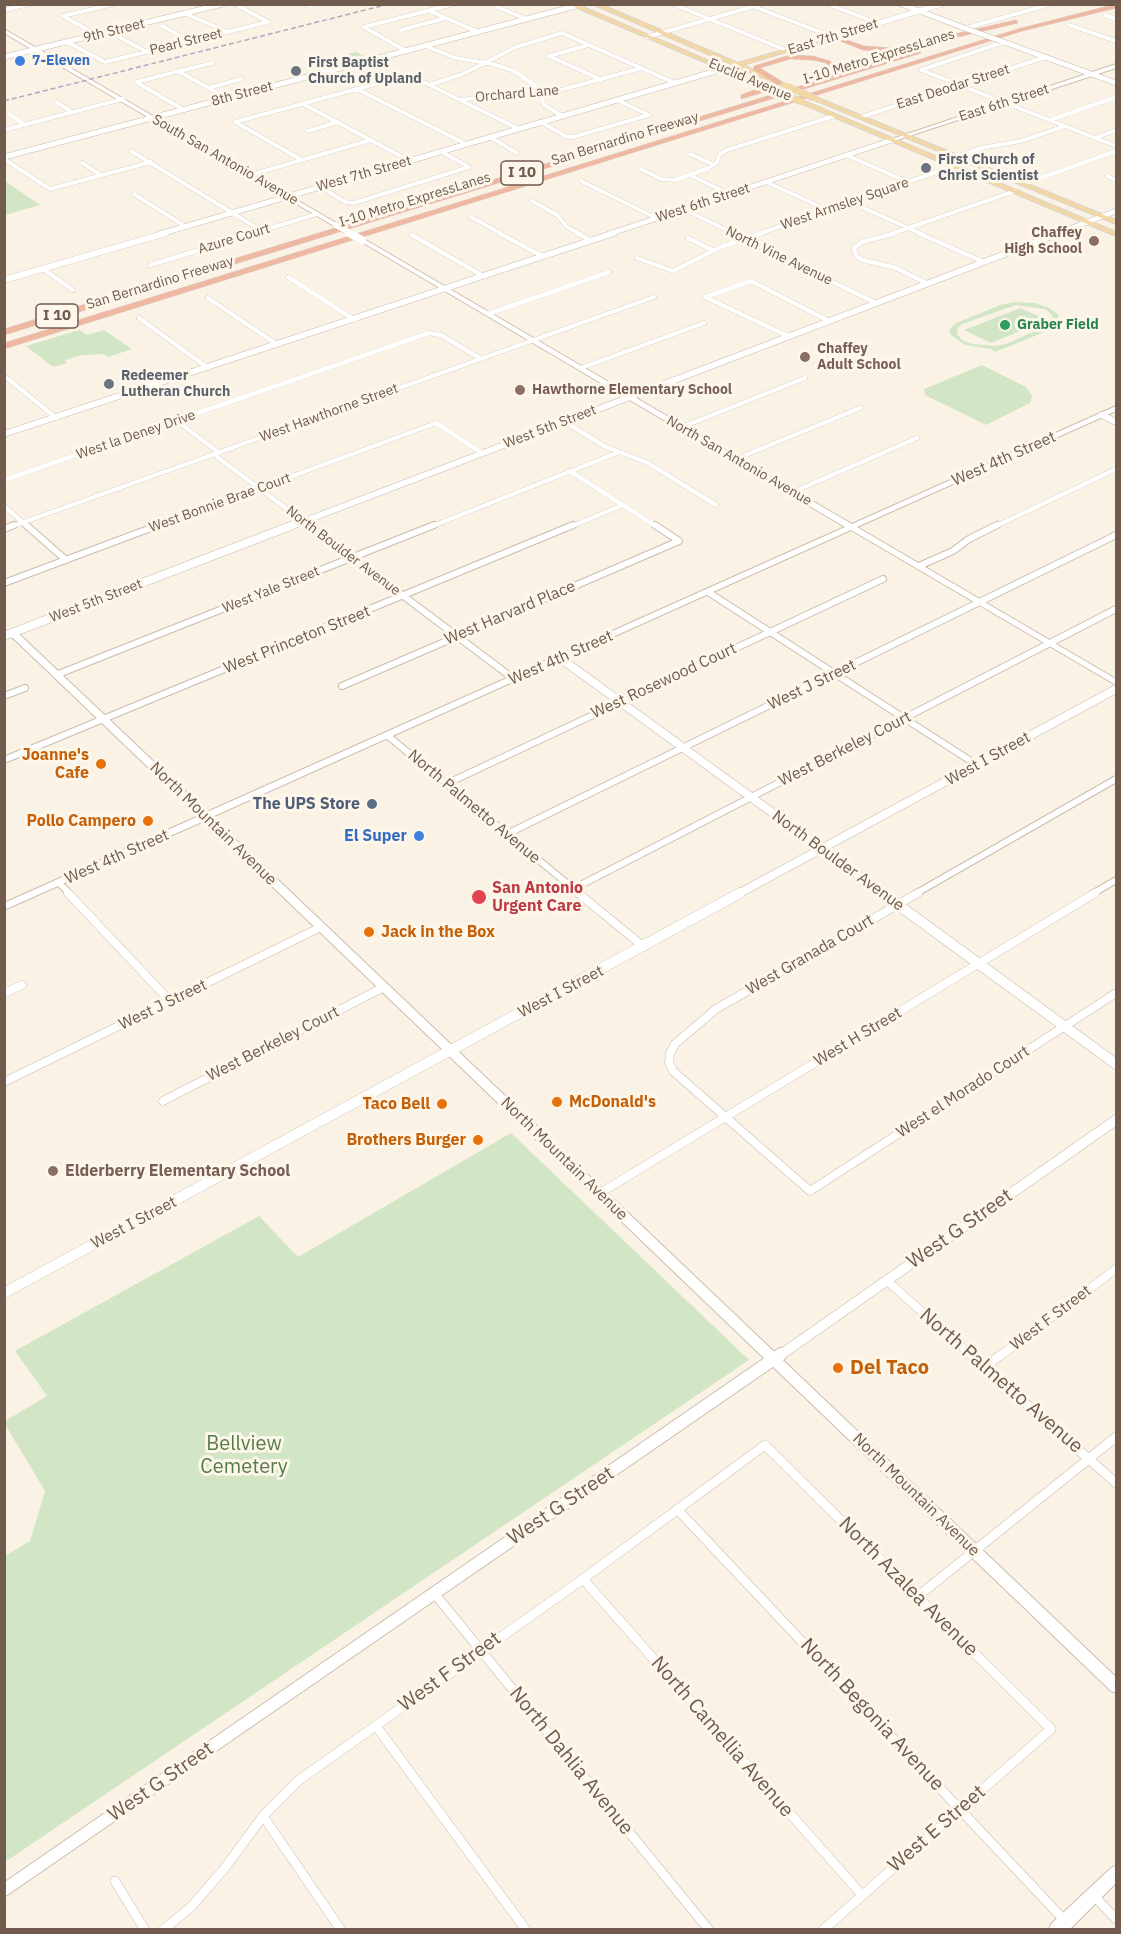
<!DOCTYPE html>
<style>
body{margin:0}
#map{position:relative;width:1121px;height:1934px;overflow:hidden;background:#faf3e5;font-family:"IBM Plex Sans",sans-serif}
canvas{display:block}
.frame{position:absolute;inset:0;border:6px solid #715b4d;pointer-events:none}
</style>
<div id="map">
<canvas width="1121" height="1934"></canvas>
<div class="frame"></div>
</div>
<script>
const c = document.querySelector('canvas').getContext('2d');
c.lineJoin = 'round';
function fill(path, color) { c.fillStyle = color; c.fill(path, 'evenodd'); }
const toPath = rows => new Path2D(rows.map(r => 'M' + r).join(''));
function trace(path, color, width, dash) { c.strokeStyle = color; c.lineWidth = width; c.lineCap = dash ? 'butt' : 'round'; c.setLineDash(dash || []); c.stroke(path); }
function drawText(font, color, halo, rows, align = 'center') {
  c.font = font + ' "IBM Plex Sans",sans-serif'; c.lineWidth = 6; c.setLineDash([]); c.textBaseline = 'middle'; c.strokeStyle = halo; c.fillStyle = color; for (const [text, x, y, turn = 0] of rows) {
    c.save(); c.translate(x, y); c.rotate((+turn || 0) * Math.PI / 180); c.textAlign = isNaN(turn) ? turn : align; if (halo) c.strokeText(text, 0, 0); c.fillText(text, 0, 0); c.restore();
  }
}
fill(toPath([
 [356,52,367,58,320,71,308,64],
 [5,181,40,205,5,215],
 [1014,302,1035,303,1049,308,1058,314,1059,324,1052,329,995,352,991,349,965,345,950,334,950,329,956,323,1000,305],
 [1016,305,1045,309,1052,315,1053,322,1007,344,995,346,973,344,962,340,957,334,958,328,962,324],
 [1020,308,1047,320,991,343,964,330],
 [79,330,87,335,104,330,132,349,108,357,104,354,82,355,65,360,67,363,53,367,26,346],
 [982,365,1026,387,1032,396,1030,403,986,425,925,395,924,389],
 [511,1133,749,1360,5,1862,5,1556,30,1541,45,1491,5,1424,5,1421,47,1396,15,1351,259,1216,298,1257]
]), '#d2e6c5');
const minorFar4 = toPath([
 [235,4,268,22],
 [304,4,312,6],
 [673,4,788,51],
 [827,4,878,23],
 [497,7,526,19],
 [755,7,833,37],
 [4,10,30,4],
 [430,11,478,32],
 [186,14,228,32],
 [1105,15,1116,19],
 [63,16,114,4],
 [63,16,97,35],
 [1069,25,1116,41],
 [162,26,190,41],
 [364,27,454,4],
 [364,27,406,51],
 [966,28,1051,4],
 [401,30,446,18],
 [119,37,147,52],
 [647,37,762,4],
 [67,42,105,62,268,22],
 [425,46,456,58,493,64,514,71,537,87,544,105,562,116],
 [549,56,602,80],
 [549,56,589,45],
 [921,70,1116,146],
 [921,70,1004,42],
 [178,71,227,98],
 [136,82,212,63],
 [136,82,184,110],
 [429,85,463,74,516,47,562,33,675,83],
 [208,88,241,79],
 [357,89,466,144],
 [461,100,507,93,553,92,642,68],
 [617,100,649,115],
 [56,102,72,112],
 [303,104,410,161],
 [9,114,25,125],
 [861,117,1046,57],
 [1050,120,1116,97],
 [235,122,409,75,519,129],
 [235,122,302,160],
 [541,122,567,137,573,137,649,115],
 [4,130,123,99],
 [308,131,338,122],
 [490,137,517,153],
 [1095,138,1116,130],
 [131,151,262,231],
 [690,154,714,165],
 [846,155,908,182],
 [958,156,981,148,1021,141,1065,126],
 [4,159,50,189,151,162],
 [82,163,101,175],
 [641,169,661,179,675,180,709,168,717,162,720,154,727,150,834,116],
 [250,175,371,140],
 [690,175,729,194],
 [1107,176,1116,180],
 [581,181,656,218],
 [766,182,828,210],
 [1024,184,1116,151],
 [321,187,345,202,354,203,469,167,442,152],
 [134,194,186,227],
 [532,201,557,215,567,227,580,234],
 [850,202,922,234],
 [683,209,735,234],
 [471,217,502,234],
 [251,234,317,214],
 [758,234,954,166],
 [891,234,1015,191]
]);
const minorFar3 = toPath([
 [499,233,542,256],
 [577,233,590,240],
 [731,233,876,303],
 [896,233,862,242,854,248,856,256,863,260,896,268,928,284],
 [918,233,984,262],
 [412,235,483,276],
 [688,238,714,251],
 [637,258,673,271,721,247,762,233],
 [150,265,256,233],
 [43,269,73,290],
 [288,277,355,320],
 [208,298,275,343],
 [488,314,609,272],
 [139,318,208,368],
 [788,336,705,297,751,281,829,321],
 [581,368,704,323],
 [7,378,56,418],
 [177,421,218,452,217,457,311,527],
 [565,422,604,446,648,463,716,505],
 [682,427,805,378],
 [736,459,860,408],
 [570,471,657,527],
 [4,480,429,333,441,335,481,359],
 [793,492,917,438],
 [4,506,28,527],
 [10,527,654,297],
 [155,527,436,423,482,453],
 [430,527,619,452],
 [570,527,623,505],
 [994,527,1116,469]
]);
const minorFar2 = toPath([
 [26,525,66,560],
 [309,525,514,679],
 [655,525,679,541],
 [4,529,14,525],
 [919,566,953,551,969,539,997,525],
 [4,583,159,525],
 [708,592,977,765],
 [56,675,434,525],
 [342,686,679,541],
 [4,696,25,688],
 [388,736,580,894],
 [4,760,573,525],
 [446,784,883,579],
 [507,834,1116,535],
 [59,883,70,894],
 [573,889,1116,609],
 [915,894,1116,779],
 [1092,894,1116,880]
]);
const minorFar1 = toPath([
 [68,893,170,1001],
 [578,893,644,947],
 [918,893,716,1009,675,1044,670,1053,669,1062,673,1071,810,1191,1116,993],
 [4,993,22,985],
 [4,1082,321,927],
 [163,1101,384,987],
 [600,1193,1095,893],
 [886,1280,972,1356],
 [1000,1356,1116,1269]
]);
const minor = toPath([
 [970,1354,1116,1483],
 [985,1367,1002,1354],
 [677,1509,1066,1922],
 [583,1579,862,1895],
 [434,1593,709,1930],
 [917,1597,1116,1437],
 [376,1726,526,1930],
 [263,1816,341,1930],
 [115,1881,145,1930],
 [1093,1895,1116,1919],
 [163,1930,191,1907,224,1869,263,1816,299,1780,583,1579,765,1445,1051,1729,823,1930]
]);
const tertiaryFar4 = toPath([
 [901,4,967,29],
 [833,37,942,4],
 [1001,41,1116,83],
 [4,57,223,4],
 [4,157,583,4],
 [160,234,723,69],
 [609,234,892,140],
 [1056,234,1116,211]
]);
const tertiaryFar3 = toPath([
 [510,267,614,233],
 [4,280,166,233],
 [1102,415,1116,422],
 [4,434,513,266],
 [289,527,1060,233]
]);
const tertiaryFar2 = toPath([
 [4,636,293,525],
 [560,658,884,894],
 [738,894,1116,689]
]);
const tertiaryFar1 = toPath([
 [882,893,1116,1064],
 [4,1293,740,893],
 [779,1356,1116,1120]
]);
const tertiary = toPath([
 [4,1890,781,1354]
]);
const secondary = toPath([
 [4,29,338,224,339,225,334,226,4,33,4,29],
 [1116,64,1116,68,894,141,889,140,1116,64],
 [360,239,364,239,852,524,1116,406,1116,411,857,527,1116,679,1116,685,851,530,212,817,1116,1677,1116,1693,1111,1691,204,821,4,910,4,903,199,816,13,638,4,635,4,630,19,634,207,812,845,527,360,241,360,239],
 [1116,1865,1116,1883,1069,1930,1049,1930,1051,1924,1111,1868,1116,1865]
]);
const primary = toPath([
 [568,4,576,4,777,90,772,91,568,4],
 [592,4,600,4,738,63,831,36,836,37,743,65,788,85,788,87,786,88,737,67,733,67,733,65,592,4],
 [812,97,816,97,1116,220,1116,224,812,99,812,97],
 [802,100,1116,232,1116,236,800,103,800,101,802,100]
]);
const motorway = toPath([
 [1116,4,1116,8,1022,31,4,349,4,343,1018,29,1116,4],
 [1016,20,1018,23,893,52,863,50,830,37,835,36,864,46,893,48,1016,20],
 [919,50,921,53,4,335,4,329,820,80,818,76,831,68,826,63,813,60,790,59,760,68,781,81,782,83,778,85,754,70,754,66,790,55,813,56,830,61,839,68,835,74,826,78,919,50],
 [745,77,751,77,764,88,764,92,741,99,741,95,756,89,745,81,745,77]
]);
trace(minorFar4, '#cbbbad', 4.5);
trace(minorFar3, '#cbbbad', 5);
trace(minorFar2, '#cbbbad', 8);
trace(minorFar1, '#cbbbad', 9);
trace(minor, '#cbbbad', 10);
trace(tertiaryFar4, '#cbbbad', 6);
trace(tertiaryFar3, '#cbbbad', 7);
trace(tertiaryFar2, '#cbbbad', 9);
trace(tertiaryFar1, '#cbbbad', 11);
trace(tertiary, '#cbbbad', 14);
trace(secondary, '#cfbdad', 2);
trace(primary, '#dad4d1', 2);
trace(motorway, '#dad4d1', 1);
trace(minorFar4, '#fff', 4);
trace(minorFar3, '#fff', 4.5);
trace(minorFar2, '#fff', 6);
trace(minorFar1, '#fff', 8);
trace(minor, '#fff', 9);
trace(tertiaryFar4, '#fff', 5);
trace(tertiaryFar3, '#fff', 6);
trace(tertiaryFar2, '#fff', 8);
trace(tertiaryFar1, '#fff', 10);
trace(tertiary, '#fff', 12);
fill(secondary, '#fff');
fill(primary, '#f3d8a4');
fill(motorway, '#efb8a2');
trace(toPath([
 [4,101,389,4]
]), '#b6a5c2', 1.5, [5, 3]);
const tertiaryBridge = toPath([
 [967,29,1001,41]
]);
const secondaryBridgeFar1 = toPath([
 [336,225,352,234]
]);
const secondaryBridge = toPath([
 [349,233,362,240]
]);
const primaryBridge = toPath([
 [786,86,814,98],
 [774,90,802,102]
]);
trace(tertiaryBridge, '#cbbbad', 6, []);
trace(secondaryBridgeFar1, '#cfbdad', 7, []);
trace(secondaryBridge, '#cfbdad', 8, []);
trace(primaryBridge, '#dad4d1', 7, []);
trace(tertiaryBridge, '#fff', 5);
trace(secondaryBridgeFar1, '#fff', 6);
trace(secondaryBridge, '#fff', 8);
trace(primaryBridge, '#f3d8a4', 6);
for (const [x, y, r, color] of [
 [20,61,6,"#3f7fe0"],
 [296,71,6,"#6b7280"],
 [926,168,6,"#6b7280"],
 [1094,241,6,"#8d6e63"],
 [1005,325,6,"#2e9e5b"],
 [805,357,6,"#8d6e63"],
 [109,384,6,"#6b7280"],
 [520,390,6,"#8d6e63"],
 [101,764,6,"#e8710a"],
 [372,804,6,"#5c6f8a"],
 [148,821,6,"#e8710a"],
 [419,836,6,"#3f7fe0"],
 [479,897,8,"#e0444e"],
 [369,932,6,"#e8710a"],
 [557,1102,6,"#e8710a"],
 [442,1104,6,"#e8710a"],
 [478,1140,6,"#e8710a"],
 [53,1171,6,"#8d6e63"],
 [838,1368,6,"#e8710a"]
]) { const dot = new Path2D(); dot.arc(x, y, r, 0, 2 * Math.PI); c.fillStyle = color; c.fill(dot); trace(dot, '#fdf7eb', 2); }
drawText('14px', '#715b4d', '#fdf7eb', [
 ["9th Street",114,31,-14],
 ["East 7th Street",833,37,-17],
 ["Pearl Street",186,42,-14],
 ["I-10 Metro ExpressLanes",879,57,-17],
 ["Euclid Avenue",750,80,23],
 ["East Deodar Street",953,87,-18],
 ["8th Street",242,94,-15],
 ["Orchard Lane",517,94,-5],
 ["East 6th Street",1004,103,-18],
 ["San Bernardino Freeway",625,139,-17],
 ["South San Antonio Avenue",225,160,30],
 ["West 7th Street",364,174,-16],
 ["I-10 Metro ExpressLanes",415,200,-17],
 ["West 6th Street",703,203,-18],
 ["West Armsley Square",845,204,-19],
 ["Azure Court",234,239,-17],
 ["North Vine Avenue",779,256,26],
 ["San Bernardino Freeway",160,283,-17],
 ["West Hawthorne Street",329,413,-20],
 ["West 5th Street",550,427,-21],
 ["West la Deney Drive",136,435,-19],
 ["North San Antonio Avenue",739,461,30],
 ["West Bonnie Brae Court",220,503,-20],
 ["North Boulder Avenue",343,551,37],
 ["West Yale Street",271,590,-22],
 ["West 5th Street",96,601,-21]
]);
drawText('bold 14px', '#366cbe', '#fdf7eb', [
 ["7-Eleven",32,61]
], 'left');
drawText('bold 14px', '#5b616d', '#fdf7eb', [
 ["First Baptist",308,63],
 ["Church of Upland",308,79],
 ["First Church of",938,160],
 ["Christ Scientist",938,176],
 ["Redeemer",121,376],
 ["Lutheran Church",121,392]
], 'left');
drawText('bold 14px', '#785e54', '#fdf7eb', [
 ["Chaffey",1082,233,"right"],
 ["High School",1082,249,"right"],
 ["Chaffey",817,349],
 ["Adult School",817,365],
 ["Hawthorne Elementary School",532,390]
], 'left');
drawText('bold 14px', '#27864d', '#fdf7eb', [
 ["Graber Field",1017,325]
], 'left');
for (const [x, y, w] of [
 [522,173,42],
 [57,316,42]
]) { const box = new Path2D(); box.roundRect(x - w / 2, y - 12, w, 24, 4.5); c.fillStyle = '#fdf7eb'; c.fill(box); trace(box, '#715b4d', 1.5); }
drawText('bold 15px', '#715b4d', null, [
 ["I 10",522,173],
 ["I 10",57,316]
]);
drawText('16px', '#715b4d', '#fdf7eb', [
 ["West 4th Street",1004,459,-24],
 ["West Harvard Place",510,613,-23],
 ["West Princeton Street",297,640,-22],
 ["West 4th Street",561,658,-24],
 ["West Rosewood Court",664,681,-25],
 ["West J Street",812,685,-26],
 ["West Berkeley Court",845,749,-27],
 ["West I Street",988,759,-29],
 ["North Palmetto Avenue",474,807,40],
 ["North Mountain Avenue",213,824,44],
 ["West 4th Street",117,857,-24],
 ["North Boulder Avenue",838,861,36],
 ["West Granada Court",810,955,-30],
 ["West I Street",561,992,-28],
 ["West J Street",163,1005,-26],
 ["West H Street",858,1037,-31],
 ["West Berkeley Court",273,1044,-27],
 ["West el Morado Court",963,1092,-33],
 ["North Mountain Avenue",564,1159,44],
 ["West I Street",134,1223,-28],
 ["West F Street",1051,1318,-37],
 ["North Mountain Avenue",916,1495,44]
]);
drawText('bold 16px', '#c56008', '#fdf7eb', [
 ["Joanne's",89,755],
 ["Cafe",89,773],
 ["Pollo Campero",136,821],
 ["Jack in the Box",381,932,"left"],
 ["McDonald's",569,1102,"left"],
 ["Taco Bell",430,1104],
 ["Brothers Burger",466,1140]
], 'right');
drawText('bold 16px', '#4e5e75', '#fdf7eb', [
 ["The UPS Store",360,804]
], 'right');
drawText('bold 16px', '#366cbe', '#fdf7eb', [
 ["El Super",407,836]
], 'right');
drawText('bold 16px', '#be3a42', '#fdf7eb', [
 ["San Antonio",492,888],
 ["Urgent Care",492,906]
], 'left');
drawText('bold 16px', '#785e54', '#fdf7eb', [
 ["Elderberry Elementary School",65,1171]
], 'left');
drawText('20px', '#715b4d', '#fdf7eb', [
 ["West G Street",960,1229,-35],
 ["North Palmetto Avenue",1001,1381,41],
 ["West G Street",561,1506,-34],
 ["North Azalea Avenue",908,1587,45],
 ["West F Street",450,1672,-36],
 ["North Begonia Avenue",872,1715,47],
 ["North Camellia Avenue",722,1737,49],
 ["North Dahlia Avenue",571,1761,51],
 ["West G Street",161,1782,-35],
 ["West E Street",937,1829,-41]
]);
drawText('bold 20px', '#c56008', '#fdf7eb', [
 ["Del Taco",850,1368]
], 'left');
drawText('20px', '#567b49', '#fdf7eb', [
 ["Bellview",244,1444],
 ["Cemetery",244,1467]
]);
</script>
